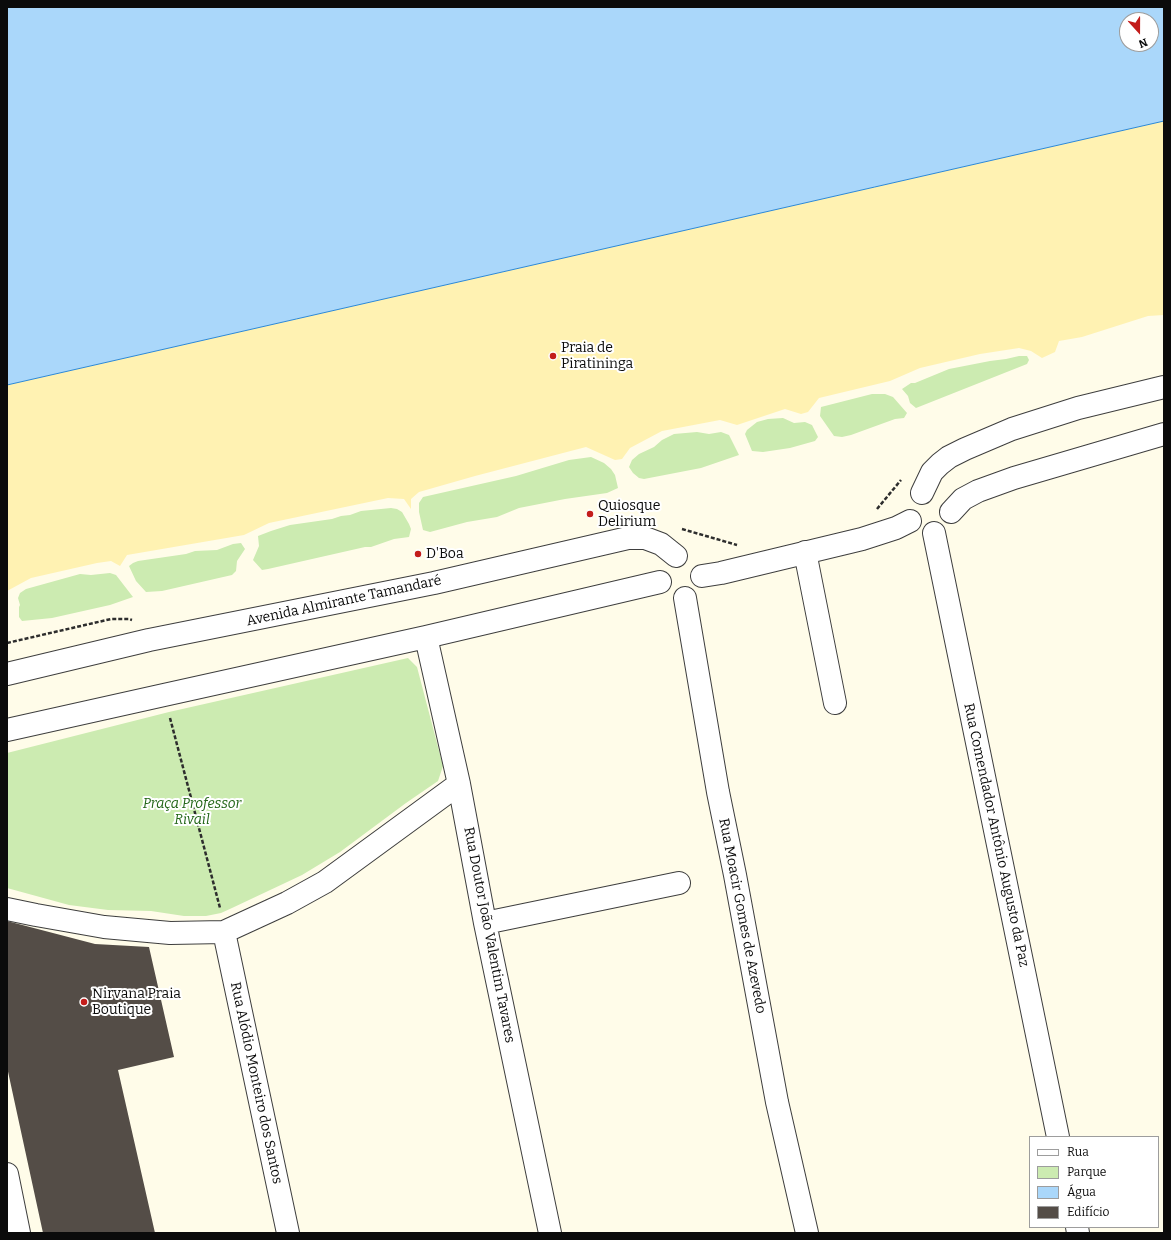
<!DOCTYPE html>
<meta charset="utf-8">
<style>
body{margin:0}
#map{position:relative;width:1171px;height:1240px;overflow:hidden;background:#fffce9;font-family:Bitter,serif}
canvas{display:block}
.frame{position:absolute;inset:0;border:8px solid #0b0b0b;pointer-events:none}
.legend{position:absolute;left:1029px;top:1136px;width:130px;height:92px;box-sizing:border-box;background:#fff;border:1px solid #9d9d9d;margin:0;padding:5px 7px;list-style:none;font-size:12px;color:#0b0b0b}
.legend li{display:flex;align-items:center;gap:8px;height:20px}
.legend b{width:20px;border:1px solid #9d9d9d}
.north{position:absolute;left:1119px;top:12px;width:40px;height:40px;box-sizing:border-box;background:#fff;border:1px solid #9d9d9d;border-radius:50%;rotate:159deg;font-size:11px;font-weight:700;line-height:16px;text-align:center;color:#0b0b0b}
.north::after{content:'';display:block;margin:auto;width:14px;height:18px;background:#c31d1b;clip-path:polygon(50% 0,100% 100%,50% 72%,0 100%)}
</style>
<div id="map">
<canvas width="1171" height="1240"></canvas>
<div class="frame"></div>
<ul class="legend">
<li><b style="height:5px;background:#fff"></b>Rua</li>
<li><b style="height:11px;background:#ccebb1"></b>Parque</li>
<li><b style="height:11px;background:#aad7fa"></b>Água</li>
<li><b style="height:11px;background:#544d47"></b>Edifício</li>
</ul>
<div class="north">N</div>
</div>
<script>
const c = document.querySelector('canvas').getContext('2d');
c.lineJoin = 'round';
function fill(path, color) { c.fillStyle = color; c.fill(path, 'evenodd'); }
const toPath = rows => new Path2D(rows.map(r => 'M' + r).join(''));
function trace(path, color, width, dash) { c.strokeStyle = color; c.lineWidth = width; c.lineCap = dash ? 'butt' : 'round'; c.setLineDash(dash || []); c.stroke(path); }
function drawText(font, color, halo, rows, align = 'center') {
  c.font = font + ' Bitter,serif'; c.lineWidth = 4; c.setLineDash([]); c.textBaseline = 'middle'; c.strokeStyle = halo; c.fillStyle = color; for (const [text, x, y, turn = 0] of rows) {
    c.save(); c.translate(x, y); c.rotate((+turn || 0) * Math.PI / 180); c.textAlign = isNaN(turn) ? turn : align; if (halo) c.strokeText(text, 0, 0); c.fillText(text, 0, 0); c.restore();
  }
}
fill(toPath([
 [1019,356,1027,356,1029,360,1027,364,916,408,910,403,908,396,902,389,911,383,915,383,949,369,990,361,1006,359],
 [872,394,885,394,893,397,907,413,904,418,895,419,851,435,842,437,834,436,820,416,821,407],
 [783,418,794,423,805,422,812,425,818,437,815,441,790,448,763,452,752,451,745,434,747,430,757,422,768,419],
 [697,432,709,434,721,432,729,435,739,455,701,468,644,479,639,478,633,473,629,467,632,460,639,454,654,447,662,440,674,434],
 [591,457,604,463,611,469,615,475,618,488,607,493,565,499,519,508,497,517,467,522,430,532,423,530,419,512,419,503,423,497,516,476,569,460],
 [391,508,397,509,402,512,409,524,411,529,409,537,394,539,371,547,365,547,268,569,262,570,253,560,259,546,258,536,271,531,290,525,332,519,341,516,350,515,361,511],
 [241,543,245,549,237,561,236,571,232,575,162,591,146,592,136,581,129,566,133,563,138,561,186,554,195,551,217,550,233,544],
 [110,573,116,575,133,597,110,605,52,618,22,621,19,617,19,607,20,605,18,598,20,593,26,589,80,574,91,575],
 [408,658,417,667,443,766,438,781,406,803,340,852,302,875,232,908,221,913,206,916,184,916,151,911,108,910,69,905,7,888,7,753,169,712]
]), '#ccebb1');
fill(toPath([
 [1164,121,1164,315,1148,316,1082,337,1059,341,1055,352,1042,358,1031,351,1019,348,980,354,920,368,890,381,819,398,808,412,801,414,785,409,737,425,720,420,662,431,630,448,622,459,615,460,586,447,475,476,419,492,411,499,411,509,404,499,388,498,269,523,244,535,127,555,120,566,111,561,97,563,31,578,7,591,7,385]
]), '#fff2b2');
const water = toPath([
 [7,7,1164,7,1164,121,7,385,7,7],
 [1127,20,1151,20,1151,44,1127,44,1127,20]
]);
fill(water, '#aad7fa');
trace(water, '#2c88d6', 1);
fill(toPath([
 [7,921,95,944,149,947,174,1057,118,1070,155,1233,43,1233,7,1067]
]), '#544d47');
const minor = toPath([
 [922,493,932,472,940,464,949,457,965,449,1012,429,1078,408,1164,387],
 [951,512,963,499,978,491,1014,478,1164,434],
 [934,533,1058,1137],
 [805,552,835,703],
 [702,576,721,573,862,539,896,528,910,521],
 [685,598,718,792,735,875,777,1102,807,1233],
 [426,637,459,784,485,923,550,1233],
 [7,674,149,640,434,583,628,538,645,538,661,544,676,556],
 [7,730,164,695,426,637,660,582],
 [7,909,36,915,104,927,170,933,224,932,287,903,325,882,459,784],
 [485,923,679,883],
 [224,932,288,1233],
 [7,1174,19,1233],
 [1077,1227,1078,1233]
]);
trace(minor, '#3e3e3e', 24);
trace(toPath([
 [877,509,901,480],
 [682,529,737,545],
 [7,643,111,619,129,619,132,620],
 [170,718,220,908]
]), '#2d2d2d', 2.5, [4, 2]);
trace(minor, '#fff', 22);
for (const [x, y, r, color] of [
 [553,356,4,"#c31d1b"],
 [590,514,4,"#c31d1b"],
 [418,554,4,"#c31d1b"],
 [84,1002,4,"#c31d1b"]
]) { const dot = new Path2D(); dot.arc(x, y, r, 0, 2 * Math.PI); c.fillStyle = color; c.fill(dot); trace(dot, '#fff', 1.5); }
drawText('14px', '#0b0b0b', '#fff', [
 ["Praia de",561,348],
 ["Piratininga",561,364],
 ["Quiosque",598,506],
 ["Delirium",598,522],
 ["D'Boa",426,554],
 ["Nirvana Praia",92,994],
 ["Boutique",92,1010]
], 'left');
drawText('14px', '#0b0b0b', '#fff', [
 ["Avenida Almirante Tamandaré",344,601,-12],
 ["Rua Comendador Antônio Augusto da Paz",996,835,78],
 ["Rua Moacir Gomes de Azevedo",742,916,79],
 ["Rua Doutor João Valentim Tavares",489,935,79],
 ["Rua Alódio Monteiro dos Santos",256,1083,78]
]);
drawText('italic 14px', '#236618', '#fff', [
 ["Praça Professor",192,804],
 ["Rivail",192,820]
]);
</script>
